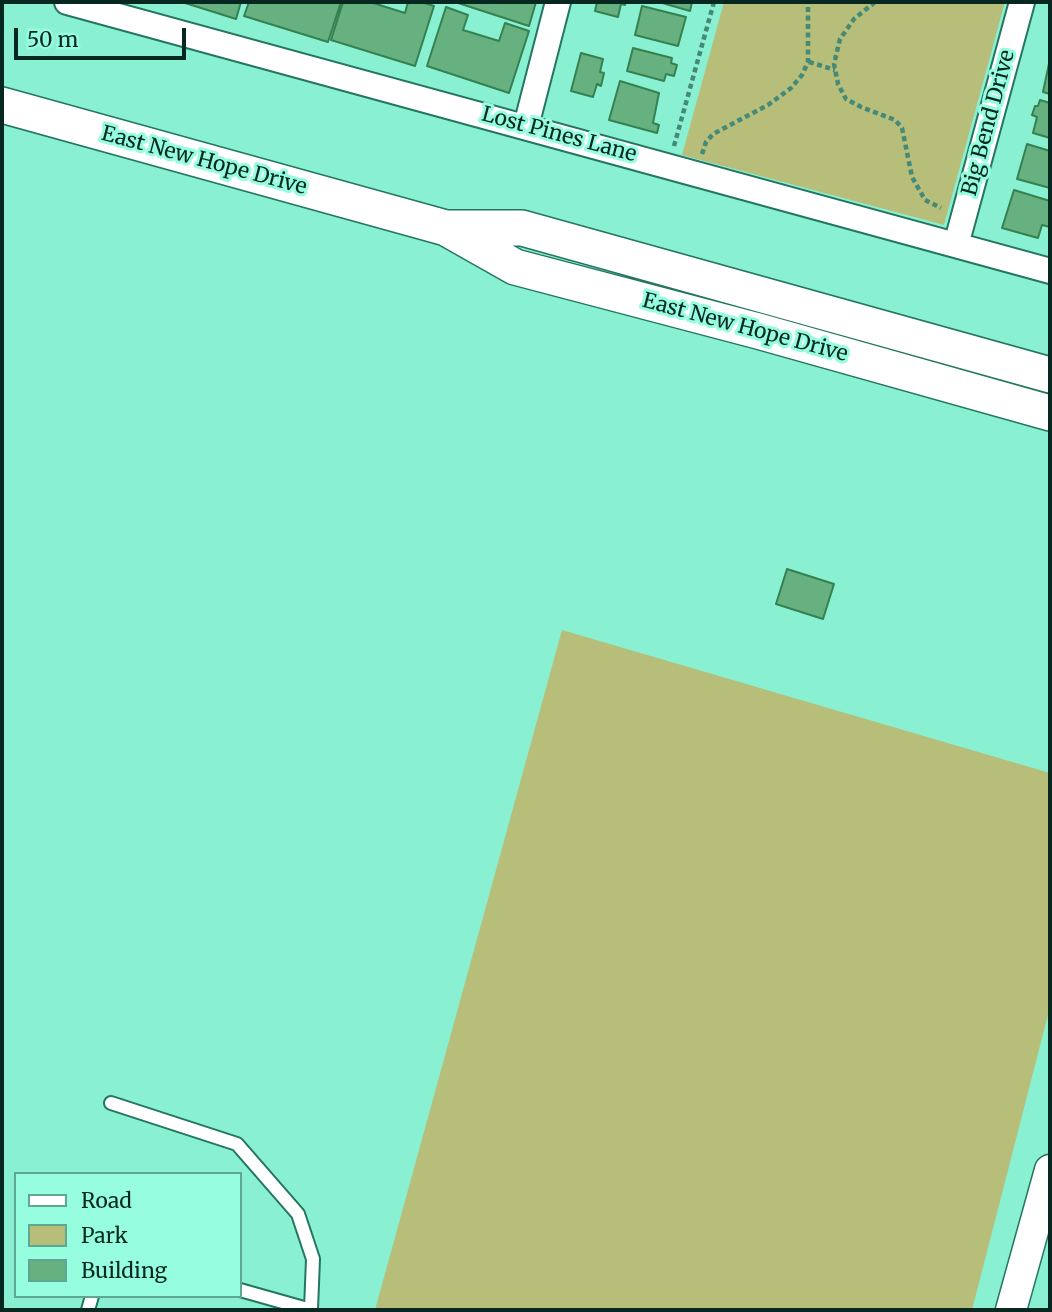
<!DOCTYPE html>
<style>
body{margin:0}
#map{position:relative;width:1052px;height:1312px;overflow:hidden;background:#89f0d2;font-family:Merriweather,serif}
canvas{display:block}
.frame{position:absolute;inset:0;border:4px solid #062820;pointer-events:none}
.legend{position:absolute;left:14px;top:1172px;width:228px;height:126px;box-sizing:border-box;background:#96fddf;border:2px solid #5ca893;margin:0;padding:9px 12px;list-style:none;font-size:21px;color:#062820}
.legend li{display:flex;align-items:center;gap:14px;height:35px}
.legend b{width:35px;border:2px solid #5ca893}
.scale{position:absolute;left:14px;top:28px;width:172px;height:32px;box-sizing:border-box;border:4px solid #062820;border-top:0;padding-left:9px;font-size:21px;line-height:24px;white-space:nowrap;color:#062820;-webkit-text-stroke:5px #96fddf;paint-order:stroke}
</style>
<div id="map">
<canvas width="1052" height="1312"></canvas>
<div class="frame"></div>
<ul class="legend">
<li><b style="height:9px;background:#fff"></b>Road</li>
<li><b style="height:19px;background:#b6be79"></b>Park</li>
<li><b style="height:19px;background:#66b17f"></b>Building</li>
</ul>
<div class="scale">50 m</div>
</div>
<script>
const c = document.querySelector('canvas').getContext('2d');
c.lineJoin = 'round';
function fill(path, color) { c.fillStyle = color; c.fill(path, 'evenodd'); }
const toPath = rows => new Path2D(rows.map(r => 'M' + r).join(''));
function trace(path, color, width, dash) { c.strokeStyle = color; c.lineWidth = width; c.lineCap = dash ? 'butt' : 'round'; c.setLineDash(dash || []); c.stroke(path); }
function drawText(font, color, halo, rows, align = 'center') {
  c.font = font + ' Merriweather,serif'; c.lineWidth = 6; c.setLineDash([]); c.textBaseline = 'middle'; c.strokeStyle = halo; c.fillStyle = color; for (const [text, x, y, turn = 0] of rows) {
    c.save(); c.translate(x, y); c.rotate((+turn || 0) * Math.PI / 180); c.textAlign = isNaN(turn) ? turn : align; if (halo) c.strokeText(text, 0, 0); c.fillText(text, 0, 0); c.restore();
  }
}
fill(toPath([
 [724,2,1005,2,944,225,682,155],
 [562,630,1050,773,1050,1007,972,1310,375,1310]
]), '#b6be79');
const building = toPath([
 [182,2,241,2,236,19,182,2],
 [249,2,341,2,328,42,244,16,249,2],
 [343,2,370,2,405,13,408,2,421,2,434,6,415,66,331,40,343,2],
 [455,2,536,2,529,26,455,2],
 [597,2,626,2,625,5,621,4,618,17,595,11,597,2],
 [659,2,692,2,690,11,659,2],
 [642,6,686,17,678,46,635,35,642,6],
 [446,7,468,15,463,30,499,41,505,23,529,31,509,93,427,66,446,7],
 [633,48,672,58,671,63,677,65,674,76,666,74,664,81,627,71,633,48],
 [581,53,603,59,600,72,604,73,601,86,597,84,593,97,571,91,581,53],
 [1050,59,1050,94,1043,92,1050,59],
 [620,81,659,93,653,123,659,125,657,133,609,120,620,81],
 [1040,100,1050,103,1050,138,1033,133,1037,117,1032,115,1035,106,1038,106,1040,100],
 [1027,144,1050,151,1050,188,1017,179,1027,144],
 [1014,190,1050,201,1050,227,1042,225,1038,238,1002,228,1014,190],
 [787,569,834,584,823,619,776,604,787,569]
]);
fill(building, '#66b17f');
trace(building, '#358151', 2);
const service = toPath([
 [111,1103,237,1144,298,1214,313,1259,311,1309],
 [240,1290,311,1310],
 [88,1310,92,1296]
]);
const minor = toPath([
 [67,2,1050,271],
 [526,126,558,2],
 [956,245,1022,2]
]);
const tertiary = toPath([
 [1011,1310,1050,1170]
]);
const secondary = toPath([
 [2,105,446,228,515,267,758,331,1050,413],
 [450,228,522,228,1050,375]
]);
trace(service, '#247662', 16);
trace(minor, '#247662', 28);
trace(tertiary, '#247662', 33);
trace(secondary, '#247662', 38);
trace(toPath([
 [875,2,854,19,840,39,834,64,838,84,846,99,861,107,895,120,902,128,912,177,925,200,941,208],
 [809,62,835,70],
 [674,146,714,2],
 [702,154,706,142,713,134,768,105,791,88,802,75,808,62,808,2]
]), '#468976', 4.5, [5, 3.5]);
trace(service, '#fff', 12);
trace(minor, '#fff', 24);
trace(tertiary, '#fff', 30);
trace(secondary, '#fff', 35);
drawText('21px', '#062820', '#96fddf', [
 ["Big Bend Drive",989,123,-75],
 ["Lost Pines Lane",559,135,15],
 ["East New Hope Drive",204,161,15],
 ["East New Hope Drive",745,328,15]
]);
</script>
